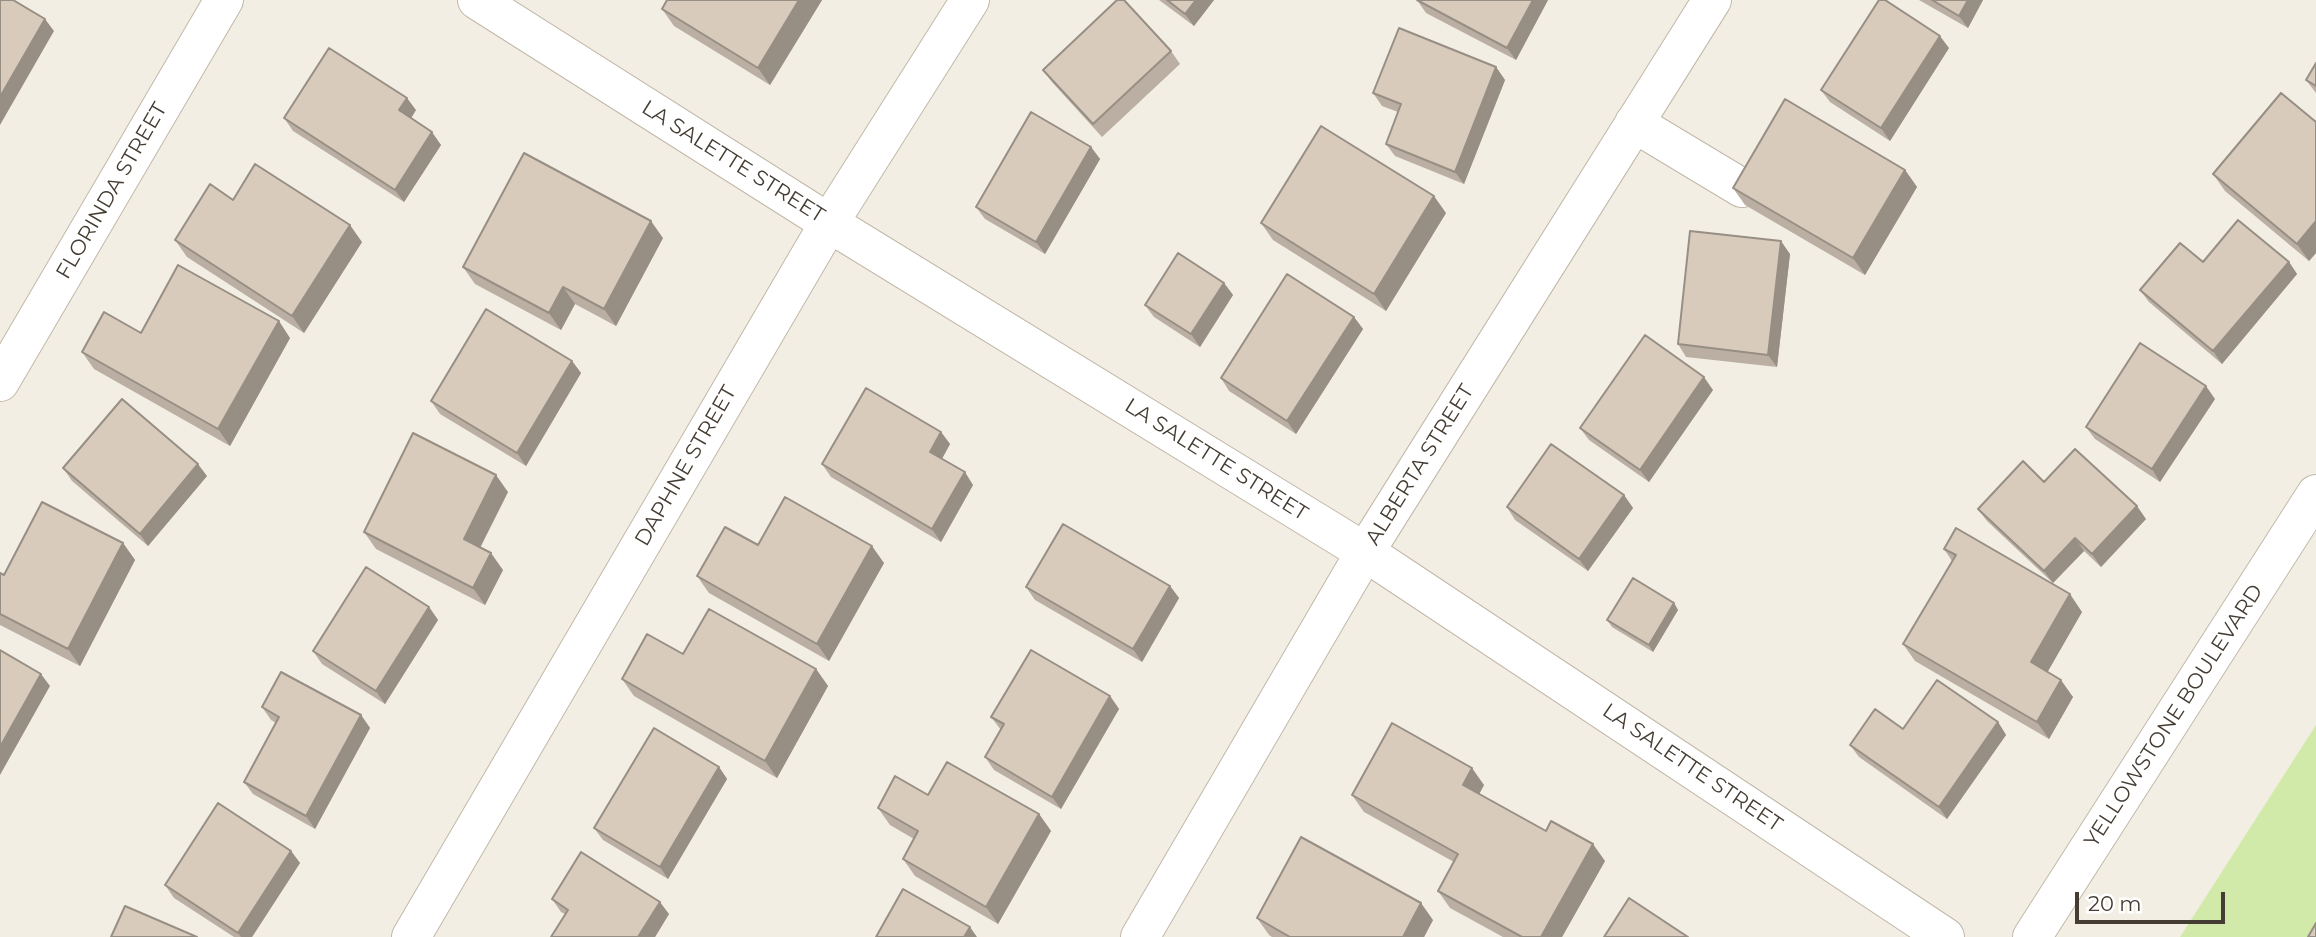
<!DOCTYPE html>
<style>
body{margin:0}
#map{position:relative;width:2316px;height:937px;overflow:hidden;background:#f3eee4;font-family:Montserrat,sans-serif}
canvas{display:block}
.scale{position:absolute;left:2075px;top:892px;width:150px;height:32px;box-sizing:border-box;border:4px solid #453d34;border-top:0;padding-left:9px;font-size:21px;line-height:24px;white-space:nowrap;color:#453d34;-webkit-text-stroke:5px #fff;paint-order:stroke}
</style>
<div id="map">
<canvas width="2316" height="937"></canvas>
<div class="scale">20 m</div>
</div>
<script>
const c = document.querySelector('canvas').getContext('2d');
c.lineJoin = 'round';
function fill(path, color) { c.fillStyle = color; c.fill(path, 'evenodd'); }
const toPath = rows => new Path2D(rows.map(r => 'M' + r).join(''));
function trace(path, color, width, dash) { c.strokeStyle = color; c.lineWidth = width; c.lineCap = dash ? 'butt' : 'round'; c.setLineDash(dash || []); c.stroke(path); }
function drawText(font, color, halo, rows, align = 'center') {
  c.font = font + ' Montserrat,sans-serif'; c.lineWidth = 7; c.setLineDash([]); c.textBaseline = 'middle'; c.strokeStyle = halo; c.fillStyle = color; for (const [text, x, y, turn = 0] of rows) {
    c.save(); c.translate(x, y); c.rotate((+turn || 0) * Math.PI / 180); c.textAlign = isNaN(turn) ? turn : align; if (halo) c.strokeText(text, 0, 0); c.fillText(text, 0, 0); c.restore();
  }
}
fill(toPath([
 [2316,725,2316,937,2180,937]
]), '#d1eaaa');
const minor = toPath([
 [477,0,829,223,1365,552,1945,937],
 [1634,123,1742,188],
 [0,382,224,0],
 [411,937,829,223,970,0],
 [1140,937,1365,552,1712,0],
 [2032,937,2316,494]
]);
trace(minor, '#c2b8a9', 40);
trace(minor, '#fff', 38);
fill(toPath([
 [822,0,770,85,674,26,662,9],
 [1159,0,1214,0,1194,26],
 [1417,0,1548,0,1516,60,1426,13],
 [1919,0,1983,0,1968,28],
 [1949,48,1890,141,1830,102,1821,90],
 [1171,51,1180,64,1102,137,1052,82,1043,70],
 [2316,63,2316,93,2306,80],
 [1496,67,1505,80,1464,184,1395,156,1386,144,1398,112,1382,106,1373,93],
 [416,110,411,118,441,145,404,202,293,131,284,118],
 [2316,122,2316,253,2309,261,2225,191,2213,174],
 [1091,147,1100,159,1045,254,985,219,976,207],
 [1905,170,1917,187,1865,275,1745,205,1733,188],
 [1446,213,1386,311,1273,240,1261,223],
 [663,238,616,326,575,304,561,330,475,284,463,267],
 [175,240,362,242,304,333,187,257],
 [1790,254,1777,367,1686,357,1678,344],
 [2203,262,2289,262,2297,274,2222,364,2149,302,2140,290],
 [1224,283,1233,295,1200,347,1154,317,1145,305],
 [1354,317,1363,329,1296,434,1229,391,1221,378],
 [141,333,290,338,230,446,94,369,82,352],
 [572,361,581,373,526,466,440,414,431,401],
 [1713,390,1649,482,1589,440,1580,428],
 [2215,399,2160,482,2095,439,2086,427],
 [941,432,950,444,942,459,973,485,941,542,831,477,822,464],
 [63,468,207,476,148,546,72,481],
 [2044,482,2146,519,2101,567,2084,551,2053,583,1987,521,1978,509],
 [508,492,480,547,503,570,485,605,376,549,364,532],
 [1624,495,1633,508,1588,571,1515,520,1507,507],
 [123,543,135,560,80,666,0,625,0,573,4,575],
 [758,545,884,563,829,661,709,593,697,576],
 [1944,549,2082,612,2047,672,2073,697,2049,739,1915,661,1903,644,1952,561],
 [1170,586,1179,598,1142,662,1035,600,1026,587],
 [1674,603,1678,610,1653,652,1612,627,1607,620],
 [429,607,438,620,385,704,322,664,313,651],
 [683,654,816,669,828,686,777,778,634,696,622,679],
 [1110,696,1119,709,1061,809,994,770,985,757,1001,730,991,717],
 [262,707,361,715,370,728,315,829,253,794,244,782,276,723,271,720],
 [1998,722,2006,735,1947,819,1859,757,1850,745,1903,729],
 [719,767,727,779,668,879,603,840,594,828],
 [1484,785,1479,794,1546,831,1605,861,1562,937,1503,937,1450,908,1438,891,1454,862,1364,812,1352,795],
 [928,795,1039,814,1051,831,998,924,915,876,903,859,914,839,890,825,878,808],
 [291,851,300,863,252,937,234,937,174,898,165,885],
 [552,899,669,914,655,937,551,937,565,914,561,912],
 [1257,918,1433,920,1424,937,1272,937,1269,935]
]), '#baafa2');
fill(toPath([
 [799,0,822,0,770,85,758,68],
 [1196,0,1214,0,1194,26,1185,14],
 [1533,0,1548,0,1516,60,1507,48],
 [1968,0,1983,0,1968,28,1959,16],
 [45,19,54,31,0,125,0,97],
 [1940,36,1949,48,1890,141,1881,128],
 [1496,67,1505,80,1464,184,1455,172],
 [407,98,416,110,408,123,399,110],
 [432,132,441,145,404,202,395,190],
 [1091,147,1100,159,1045,254,1036,242],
 [1905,170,1917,187,1865,275,1853,258],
 [1434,196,1446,213,1386,311,1374,294],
 [651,221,663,238,616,326,604,309],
 [2316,221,2316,253,2309,261,2297,244],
 [350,225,362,242,304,333,292,316],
 [1781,241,1790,254,1777,367,1768,355],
 [2289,262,2297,274,2222,364,2213,351],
 [1224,283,1233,295,1200,347,1191,334],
 [563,287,575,304,561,330,549,313],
 [1354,317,1363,329,1296,434,1287,421],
 [279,321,290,338,230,446,218,429],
 [572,361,581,373,526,466,517,453],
 [1704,377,1713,390,1649,482,1640,470],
 [2206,386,2215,399,2160,482,2152,469],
 [941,432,950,444,939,464,930,452],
 [198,464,207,476,148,546,140,534],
 [965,472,973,485,941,542,932,529],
 [496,475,508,492,476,556,464,539],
 [1624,495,1633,508,1588,571,1579,559],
 [2137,506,2146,519,2101,567,2092,554],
 [2075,538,2084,551,2053,583,2044,571],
 [123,543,135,560,80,666,68,649],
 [872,546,884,563,829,661,817,644],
 [491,553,503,570,485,605,473,588],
 [1170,586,1179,598,1142,662,1133,649],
 [2070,594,2082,612,2043,680,2031,662],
 [1674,603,1678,610,1653,652,1649,645],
 [429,607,438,620,385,704,376,691],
 [816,669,828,686,777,778,765,761],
 [41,674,50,686,0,775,0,747],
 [2061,680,2073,697,2049,739,2037,722],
 [1110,696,1119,709,1061,809,1052,797],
 [361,715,370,728,315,829,306,816],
 [1998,722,2006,735,1947,819,1939,807],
 [719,767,727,779,668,879,660,867],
 [1472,768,1484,785,1475,802,1463,785],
 [1039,814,1051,831,998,924,986,907],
 [1593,844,1605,861,1562,937,1541,937],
 [291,851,300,863,252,937,241,937,238,933],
 [660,902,669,914,655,937,638,937],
 [1421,903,1433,920,1424,937,1403,937],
 [970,927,977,937,964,937]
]), '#978e84');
const building = toPath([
 [0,0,13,0,45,19,0,97,0,0],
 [667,0,799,0,758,68,662,9,667,0],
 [1117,0,1124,0,1171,51,1093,124,1043,70,1117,0],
 [1167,0,1196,0,1185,14,1167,0],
 [1417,0,1533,0,1507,48,1417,0],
 [1879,0,1885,0,1940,36,1881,128,1821,90,1879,0],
 [1932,0,1968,0,1959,16,1932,0],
 [1399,28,1496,67,1455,172,1386,144,1401,104,1373,93,1399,28],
 [329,48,407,98,399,110,432,132,395,190,284,118,329,48],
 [2316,63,2316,86,2306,80,2316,63],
 [2281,93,2316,122,2316,221,2297,244,2213,174,2281,93],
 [1785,99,1905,170,1853,258,1733,188,1785,99],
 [1031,112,1091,147,1036,242,976,207,1031,112],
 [1321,126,1434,196,1374,294,1261,223,1321,126],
 [524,153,651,221,604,309,563,287,549,313,463,267,524,153],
 [255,164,350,225,292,316,175,240,210,184,233,200,255,164],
 [2238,220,2289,262,2213,351,2140,290,2180,243,2203,262,2238,220],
 [1690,231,1781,241,1768,355,1678,344,1690,231],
 [1178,253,1224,283,1191,334,1145,305,1178,253],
 [178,265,279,321,218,429,82,352,104,312,141,333,178,265],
 [1287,274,1354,317,1287,421,1221,378,1287,274],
 [486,309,572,361,517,453,431,401,486,309],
 [1645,335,1704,377,1640,470,1580,428,1645,335],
 [2140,343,2206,386,2152,469,2086,427,2140,343],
 [866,388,941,432,930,452,965,472,932,529,822,464,866,388],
 [122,399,198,464,140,534,63,468,122,399],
 [413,433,496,475,464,539,491,553,473,588,364,532,413,433],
 [1551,444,1624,495,1579,559,1507,507,1551,444],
 [2075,449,2137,506,2092,554,2075,538,2044,571,1978,509,2023,461,2044,482,2075,449],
 [785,497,872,546,817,644,697,576,725,527,758,545,785,497],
 [42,502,123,543,68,649,0,614,0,573,4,575,42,502],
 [1063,524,1170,586,1133,649,1026,587,1063,524],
 [1956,528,2070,594,2031,662,2061,680,2037,722,1903,644,1956,555,1944,549,1956,528],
 [366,567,429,607,376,691,313,651,366,567],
 [1633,578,1674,603,1649,645,1607,620,1633,578],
 [709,609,816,669,765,761,622,679,647,634,683,654,709,609],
 [0,650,41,674,0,747,0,650],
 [1031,650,1110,696,1052,797,985,757,1004,724,991,717,1031,650],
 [281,672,361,715,306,816,244,782,279,717,262,707,281,672],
 [1937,680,1998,722,1939,807,1850,745,1875,709,1903,729,1937,680],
 [1392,723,1472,768,1463,785,1546,831,1551,821,1593,844,1541,937,1522,937,1438,891,1458,854,1352,795,1392,723],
 [654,728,719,767,660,867,594,828,654,728],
 [947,762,1039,814,986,907,903,859,918,831,878,808,895,776,928,795,947,762],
 [218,803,291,851,238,933,165,885,218,803],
 [1301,837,1421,903,1403,937,1290,937,1257,918,1301,837],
 [581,852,660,902,638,937,551,937,568,910,552,899,581,852],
 [903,889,970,927,964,937,876,937,903,889],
 [1629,898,1688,937,1604,937,1629,898],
 [125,906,197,937,111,937,125,906],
 [2316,923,2316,937,2308,937,2316,923]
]);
fill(building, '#d8cbbc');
trace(building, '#978e84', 2);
drawText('21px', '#453d34', '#fff', [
 ["LA SALETTE STREET",733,162,32],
 ["FLORINDA STREET",112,191,-60],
 ["LA SALETTE STREET",1216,460,32],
 ["ALBERTA STREET",1420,465,-58],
 ["DAPHNE STREET",686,466,-60],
 ["YELLOWSTONE BOULEVARD",2174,716,-57],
 ["LA SALETTE STREET",1692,768,34]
]);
</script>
